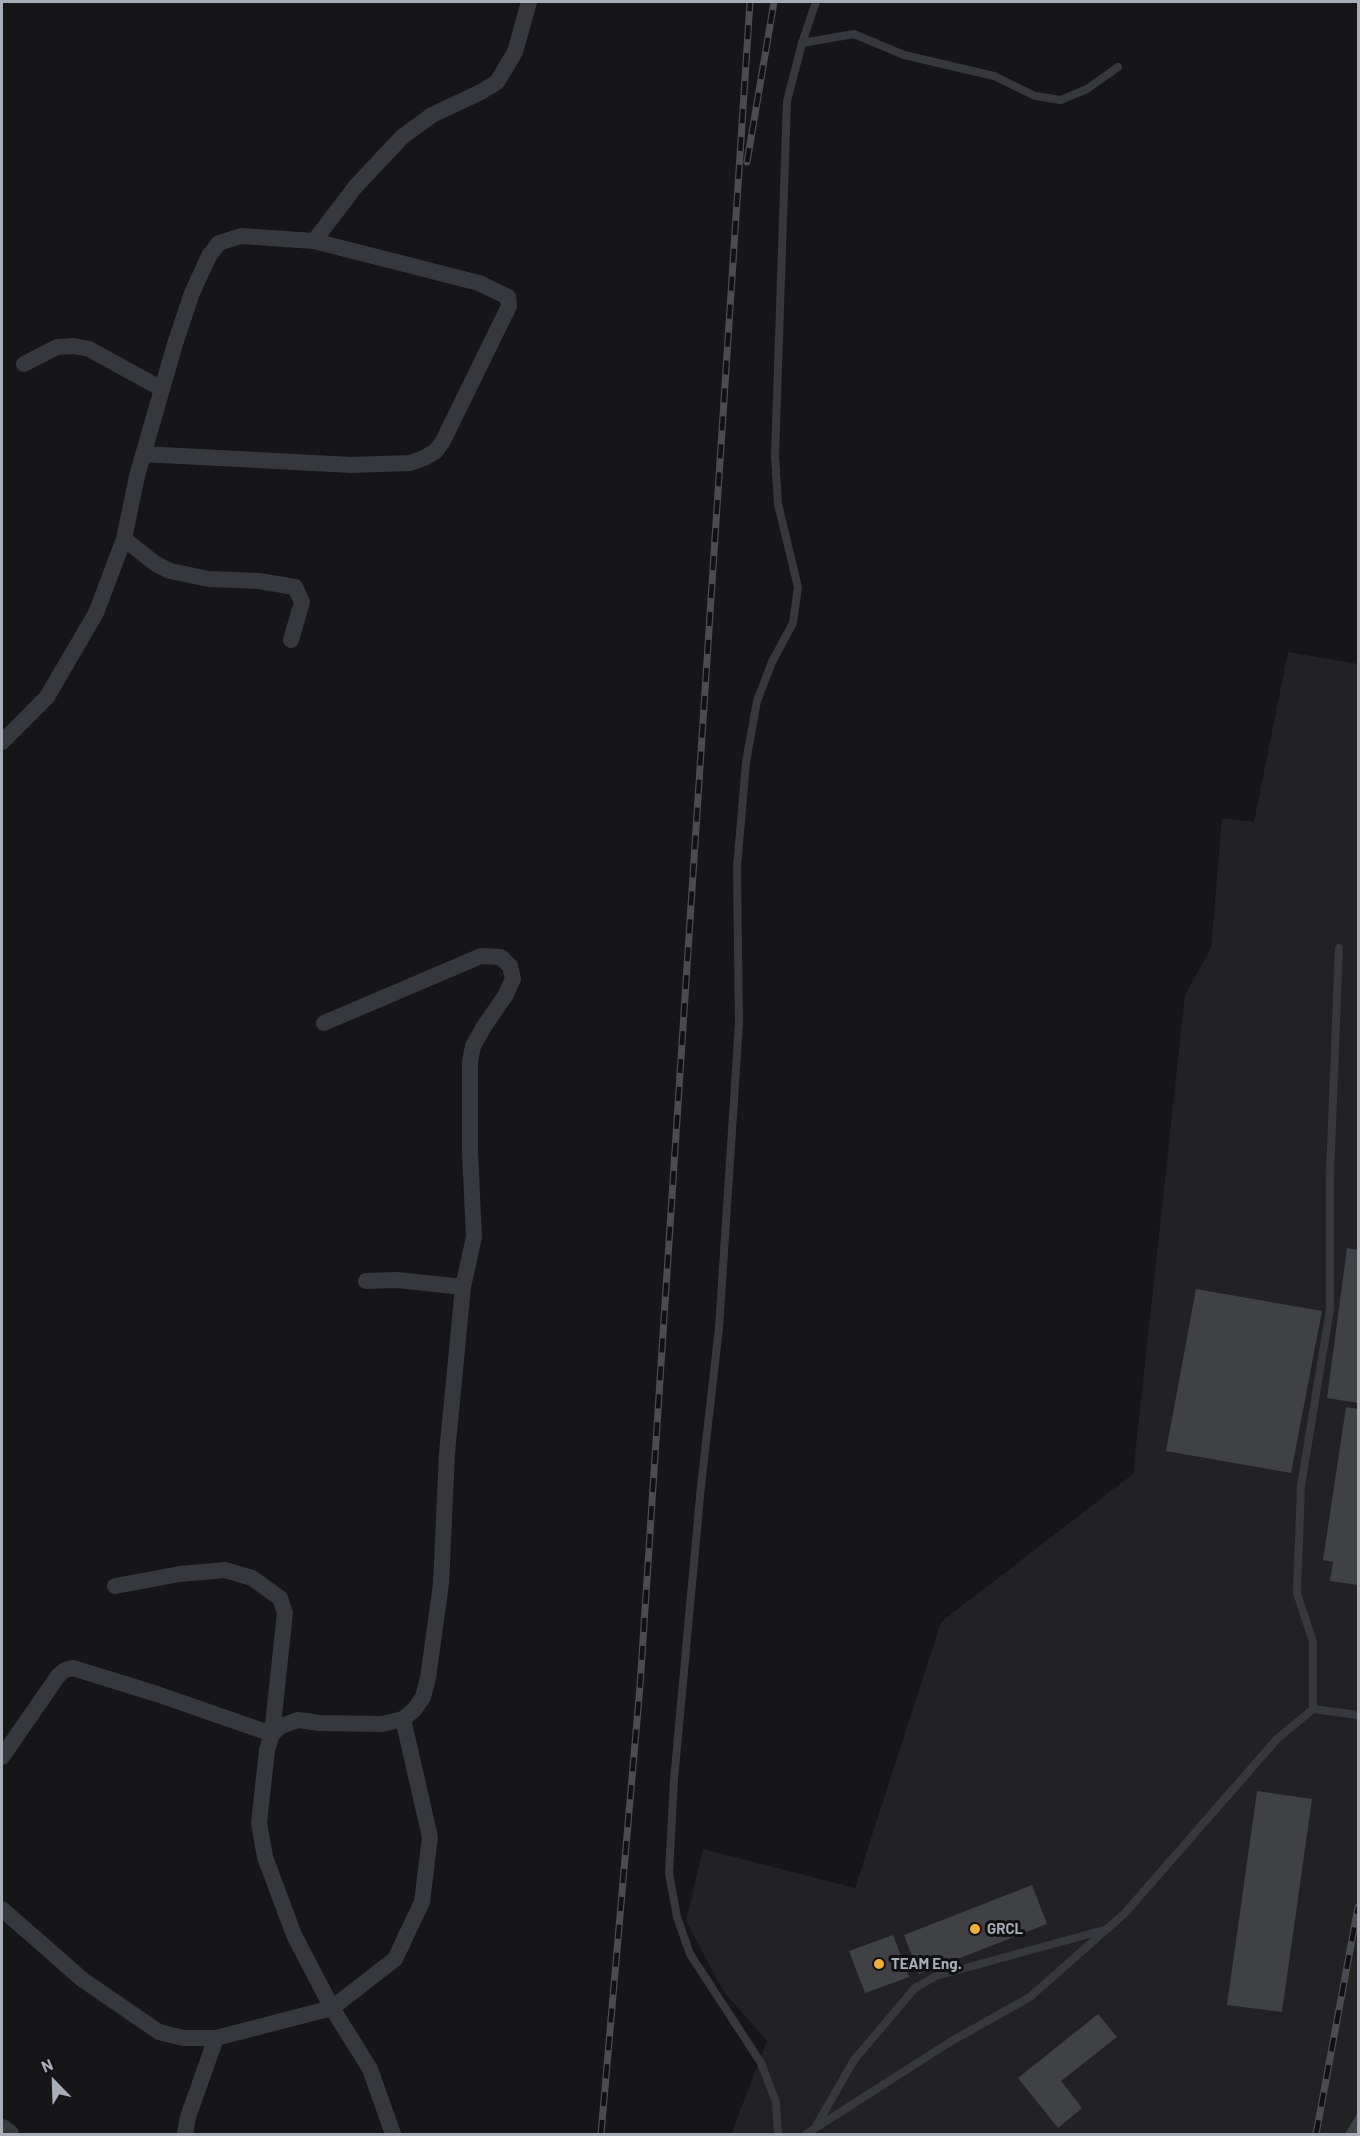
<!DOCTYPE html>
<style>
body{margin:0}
#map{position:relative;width:1360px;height:2136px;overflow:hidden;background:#161618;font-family:Barlow,sans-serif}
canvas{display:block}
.frame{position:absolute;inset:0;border:3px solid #a8adb8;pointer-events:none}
.north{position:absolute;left:24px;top:2052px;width:60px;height:60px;-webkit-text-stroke:4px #111113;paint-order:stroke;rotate:337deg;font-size:16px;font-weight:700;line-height:24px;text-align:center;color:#a8adb8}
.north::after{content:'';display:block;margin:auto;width:21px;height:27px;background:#a8adb8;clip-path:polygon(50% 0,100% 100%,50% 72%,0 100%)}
</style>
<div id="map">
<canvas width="1360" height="2136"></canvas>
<div class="frame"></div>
<div class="north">N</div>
</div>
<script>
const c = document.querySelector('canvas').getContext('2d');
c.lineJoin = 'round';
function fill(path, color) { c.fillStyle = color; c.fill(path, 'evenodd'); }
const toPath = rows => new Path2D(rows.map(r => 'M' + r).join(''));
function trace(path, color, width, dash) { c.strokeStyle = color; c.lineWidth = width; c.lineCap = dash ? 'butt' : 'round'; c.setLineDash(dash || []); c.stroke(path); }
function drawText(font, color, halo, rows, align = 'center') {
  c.font = font + ' Barlow,sans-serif'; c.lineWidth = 6; c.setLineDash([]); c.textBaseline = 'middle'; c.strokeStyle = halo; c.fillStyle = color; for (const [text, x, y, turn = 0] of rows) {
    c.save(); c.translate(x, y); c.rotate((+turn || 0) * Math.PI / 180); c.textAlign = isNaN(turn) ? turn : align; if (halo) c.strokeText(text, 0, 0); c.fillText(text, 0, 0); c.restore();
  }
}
fill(toPath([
 [1288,652,1358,664,1358,2134,731,2134,767,2041,724,1992,686,1921,703,1849,855,1888,941,1622,1133,1474,1185,995,1211,948,1222,818,1254,822]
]), '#222225');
fill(toPath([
 [1347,1248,1358,1250,1358,1403,1327,1398],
 [1196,1289,1322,1311,1291,1473,1166,1451],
 [1346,1407,1358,1409,1358,1585,1330,1581,1333,1562,1323,1560],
 [1257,1791,1312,1799,1282,2012,1227,2005],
 [1032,1885,1047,1924,919,1974,904,1935],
 [893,1935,909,1977,865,1993,849,1951],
 [1098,2014,1117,2037,1061,2081,1082,2108,1058,2128,1018,2078],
 [1358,2112,1358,2134,1345,2134]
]), '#404145');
trace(toPath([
 [802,43,854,34,904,55,994,76,1035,96,1061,100,1087,89,1118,67],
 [1313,1709,1313,1642,1297,1593,1301,1486,1330,1309,1330,1173,1339,948],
 [815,2128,854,2060,915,1988,936,1976,1104,1930],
 [778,2134,776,2102,761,2063,690,1954,677,1917,669,1873,674,1780,701,1486,719,1328,739,1024,737,868,746,762,757,701,772,662,793,623,798,587,778,504,775,456,787,101,802,43,816,2],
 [806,2134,950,2042,1030,1997,1125,1913,1277,1739,1313,1709,1358,1715]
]), '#37383d', 8);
trace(toPath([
 [314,241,356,186,402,137,432,115,481,92,497,82,515,52,529,2],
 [24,364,57,347,74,346,89,349,162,389],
 [124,539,156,564,170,571,209,579,259,581,295,587,302,602,291,640],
 [2,742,47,697,96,613,124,539,137,476,175,344,192,293,209,256,219,243,241,236,314,241,479,283,508,297,509,306,443,441,436,451,424,458,410,463,352,465,143,454],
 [366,1281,397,1280,463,1287],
 [115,1586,180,1574,225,1570,252,1578,280,1598,285,1613,272,1734,267,1750,259,1823,265,1857,294,1935,332,2008,370,2069,393,2134],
 [272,1734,281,1726,298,1720,320,1723,382,1724,403,1719,414,1710,423,1697,428,1678,441,1584,447,1453,463,1287,474,1237,470,1151,470,1062,473,1046,485,1025,505,996,513,979,510,966,501,957,481,956,324,1023],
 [2,1757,58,1676,65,1670,73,1668,157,1694,272,1734],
 [2,1909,83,1980,159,2032,183,2038,216,2038,332,2008,395,1959,422,1902,430,1837,403,1719],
 [185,2134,188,2117,216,2038]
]), '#37383d', 16);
trace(toPath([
 [2,2129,9,2134]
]), '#37383d', 20);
const rail = toPath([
 [747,162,774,2],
 [601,2134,640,1686,750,2],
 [1316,2134,1358,1907]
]);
trace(rail, '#4a4c52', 7);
trace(rail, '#111113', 4.5, [14]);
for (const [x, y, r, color] of [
 [975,1929,6,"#f2b134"],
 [879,1964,6,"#f2b134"]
]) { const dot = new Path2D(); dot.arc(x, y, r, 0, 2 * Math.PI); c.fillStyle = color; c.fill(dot); trace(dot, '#111113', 2); }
drawText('bold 15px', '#a8adb8', '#111113', [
 ["GRCL",987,1929],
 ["TEAM Eng.",891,1964]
], 'left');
</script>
